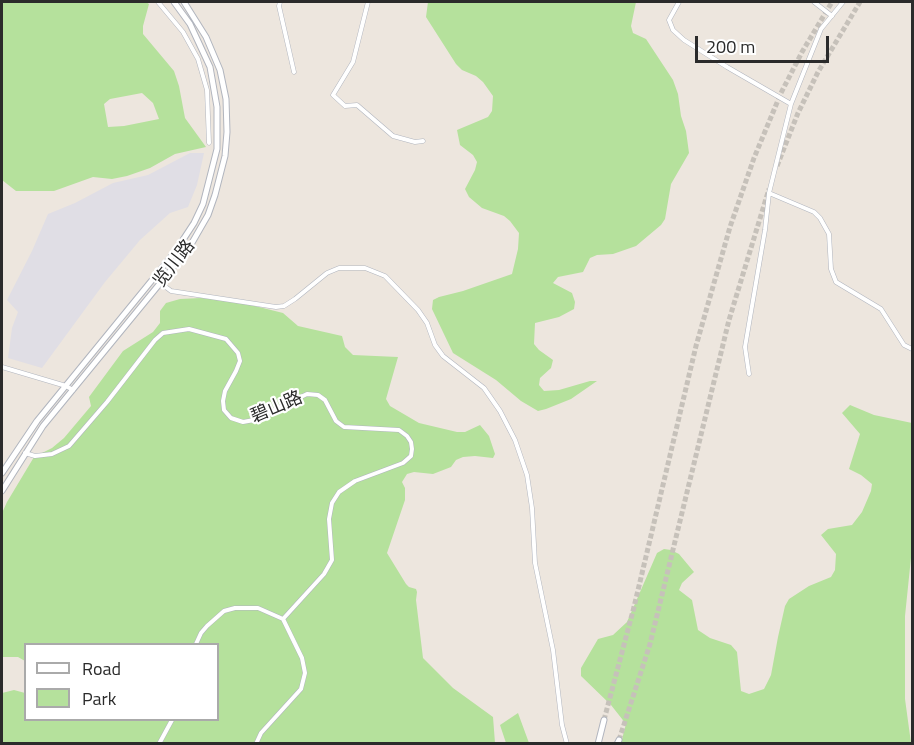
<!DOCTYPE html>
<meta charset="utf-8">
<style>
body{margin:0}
#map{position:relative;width:914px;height:745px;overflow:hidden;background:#ede6de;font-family:"Titillium Web",sans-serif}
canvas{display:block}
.frame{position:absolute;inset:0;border:3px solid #2b2b2b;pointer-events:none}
.legend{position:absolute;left:24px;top:643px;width:195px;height:78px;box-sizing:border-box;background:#fff;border:2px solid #aaa;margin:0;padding:8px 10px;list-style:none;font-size:18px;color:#2b2b2b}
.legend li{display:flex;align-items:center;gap:12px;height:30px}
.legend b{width:30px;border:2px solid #aaa}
.scale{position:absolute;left:695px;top:36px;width:134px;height:27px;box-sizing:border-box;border:3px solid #2b2b2b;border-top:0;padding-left:8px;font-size:18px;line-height:21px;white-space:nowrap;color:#2b2b2b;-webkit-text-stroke:4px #fff;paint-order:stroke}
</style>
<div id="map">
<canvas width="914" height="745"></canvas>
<div class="frame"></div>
<ul class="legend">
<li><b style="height:8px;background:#fff"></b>Road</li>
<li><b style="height:16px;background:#b5e19c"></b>Park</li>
</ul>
<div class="scale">200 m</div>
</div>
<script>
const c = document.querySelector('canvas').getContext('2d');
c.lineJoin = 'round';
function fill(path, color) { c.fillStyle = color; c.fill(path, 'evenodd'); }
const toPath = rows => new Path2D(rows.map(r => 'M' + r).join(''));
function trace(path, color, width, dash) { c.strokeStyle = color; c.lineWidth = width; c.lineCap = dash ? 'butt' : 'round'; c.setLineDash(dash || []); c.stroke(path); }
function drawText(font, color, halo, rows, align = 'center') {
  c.font = font + ' "Titillium Web","Noto Sans SC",sans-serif'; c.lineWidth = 4.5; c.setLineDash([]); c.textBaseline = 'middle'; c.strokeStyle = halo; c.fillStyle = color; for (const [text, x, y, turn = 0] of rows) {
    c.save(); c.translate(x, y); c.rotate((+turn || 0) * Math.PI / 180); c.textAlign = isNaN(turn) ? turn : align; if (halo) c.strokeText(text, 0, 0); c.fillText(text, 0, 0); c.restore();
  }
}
fill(toPath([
 [190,153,204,153,197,185,188,207,170,213,140,240,105,282,42,368,8,358,12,328,18,312,7,300,32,251,48,214,75,203,113,183,148,175]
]), '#e0dee5');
fill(toPath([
 [2,2,146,2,149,4,143,26,143,34,174,71,179,86,185,118,206,147,175,154,150,168,127,176,112,179,93,177,54,191,16,191,2,180],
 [142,93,153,103,159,119,124,126,108,127,104,104,110,99],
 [428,2,636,2,631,26,633,33,646,39,673,80,678,94,681,116,686,131,689,153,671,184,665,219,661,225,636,246,613,254,597,255,590,258,583,272,558,277,553,283,572,293,575,302,574,309,559,317,535,323,534,344,539,350,553,360,551,368,540,378,539,385,544,391,559,390,590,381,597,381,571,399,546,409,538,411,521,401,496,380,453,353,432,309,433,300,439,297,463,291,512,274,518,249,519,233,510,221,504,216,482,208,469,197,465,189,475,170,477,162,473,155,460,145,457,130,488,117,492,111,493,96,483,82,476,76,462,70,456,64,426,17],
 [201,298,231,300,283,313,298,326,342,336,345,347,353,355,398,357,386,399,390,406,419,423,457,432,465,432,480,425,489,436,495,454,493,458,475,456,463,457,456,460,451,467,433,474,414,472,407,474,402,482,405,488,405,500,387,553,406,584,409,587,416,589,417,592,416,600,423,658,453,688,493,717,495,743,2,743,2,693,14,690,25,693,26,720,218,720,218,644,26,644,25,661,18,657,2,657,2,513,7,502,34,457,52,448,64,438,91,406,89,397,123,351,153,332,160,323,160,311,166,303,180,299],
 [850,405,874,415,912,423,912,548,905,616,905,699,911,743,621,743,626,724,611,705,581,676,581,668,598,639,613,635,627,622,657,553,664,549,671,550,679,554,694,572,682,583,679,590,692,600,698,630,710,638,731,645,737,652,741,691,749,694,764,689,771,675,778,637,785,606,789,599,809,586,831,577,835,570,836,554,821,535,828,529,852,525,862,512,871,491,872,484,861,475,849,469,860,434,842,413],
 [518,713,529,743,506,743,500,725]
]), '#b5e19c');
trace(toPath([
 [777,166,798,113,818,72,860,2],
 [604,720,634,607,696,346,730,227,754,158,781,93,802,52,832,2],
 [619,740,650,644,729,320,769,189]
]), '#c6c1ba', 5, [5, 2.5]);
const minor = toPath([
 [158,2,183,32,198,59,207,90,209,143],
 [280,2,279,6,294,72],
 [368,2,353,62,333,95,345,106,357,105,393,136,415,142,423,141],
 [679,2,669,20,673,30,684,40,727,67,791,104],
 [814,2,832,16],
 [843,2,821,29,791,104,769,193,814,212,820,218,829,234,831,269,836,282,881,309,904,345,912,349],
 [154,278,171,291,276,307,284,306,295,299,327,273,339,268,365,268,385,276,418,310,427,323,435,345,443,356,484,388,500,411,515,440,527,475,532,508,535,563,553,650,562,725,567,744],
 [2,367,66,386,73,390],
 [749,374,745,347,765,230,769,193],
 [25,453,35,456,52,454,69,446,107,402,155,340,163,333,189,329,226,339,238,353,240,361,236,371,225,391,223,401,224,410,231,418,243,422,254,420,307,394,318,395,325,400,336,421,344,427,399,430,407,436,411,442,412,449,411,456,403,463,355,481,339,492,332,503,329,519,332,560,324,574,283,619,258,608,235,608,224,611,207,626,201,633,196,644],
 [159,744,172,720],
 [256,744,261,733,301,689,305,673,302,658,283,619]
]);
const tertiary = toPath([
 [2,473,37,421,175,252,194,223,203,204,217,149,217,107,210,67,190,24,174,2],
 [2,491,43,426,189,248,208,215,215,195,225,156,227,132,226,99,220,70,206,37,184,2],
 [598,744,604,720],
 [617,744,619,740]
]);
trace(minor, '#b1b5be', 5);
trace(tertiary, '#b1b5be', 7);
trace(minor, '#fff', 4);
trace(tertiary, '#fff', 5);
drawText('18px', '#2b2b2b', '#fff', [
 ["览川路",175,264,-52],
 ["碧山路",277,408,-23]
]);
</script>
